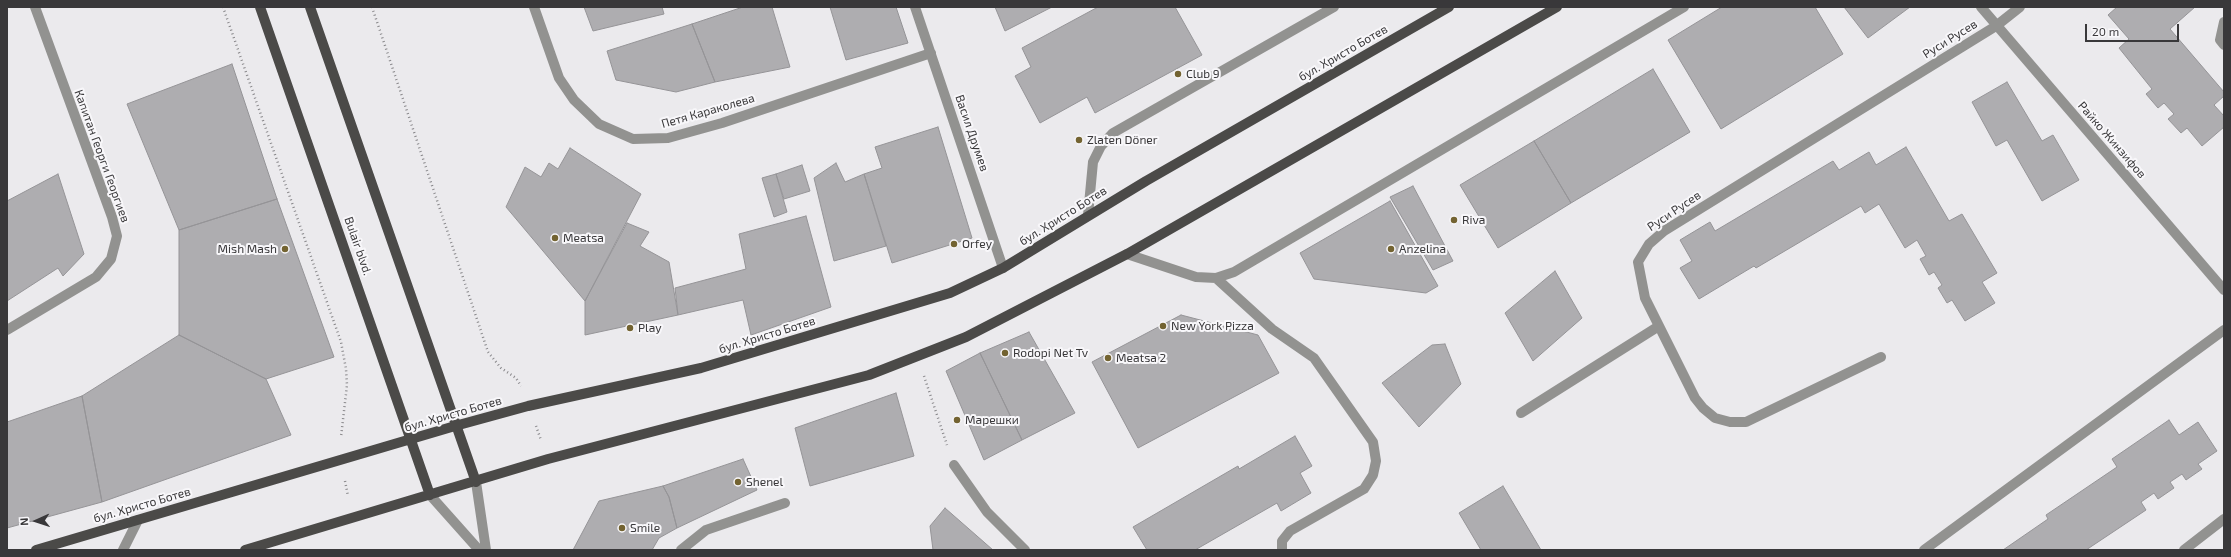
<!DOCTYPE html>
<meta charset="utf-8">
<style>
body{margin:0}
#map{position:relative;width:2231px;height:557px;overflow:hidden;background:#ebeaed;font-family:"Exo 2",sans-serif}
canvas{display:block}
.frame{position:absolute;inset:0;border:8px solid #39383a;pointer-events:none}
.north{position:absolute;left:16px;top:501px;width:40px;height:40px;-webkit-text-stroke:3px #f8f7fa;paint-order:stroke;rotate:267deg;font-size:11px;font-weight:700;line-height:16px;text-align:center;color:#39383a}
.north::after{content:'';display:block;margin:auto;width:14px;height:18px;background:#39383a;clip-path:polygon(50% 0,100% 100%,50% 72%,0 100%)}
.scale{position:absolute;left:2085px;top:24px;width:94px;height:18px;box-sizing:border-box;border:2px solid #39383a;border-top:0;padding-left:5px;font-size:12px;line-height:14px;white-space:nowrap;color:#39383a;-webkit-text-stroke:3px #f8f7fa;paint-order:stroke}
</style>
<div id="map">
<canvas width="2231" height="557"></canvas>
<div class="frame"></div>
<div class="north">N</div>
<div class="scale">20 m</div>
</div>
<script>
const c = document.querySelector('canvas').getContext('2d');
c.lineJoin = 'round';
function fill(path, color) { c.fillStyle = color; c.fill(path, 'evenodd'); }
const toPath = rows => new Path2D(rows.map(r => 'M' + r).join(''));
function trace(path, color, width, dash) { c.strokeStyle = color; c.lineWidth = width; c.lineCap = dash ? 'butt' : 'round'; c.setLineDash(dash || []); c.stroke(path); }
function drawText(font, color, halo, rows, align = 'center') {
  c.font = font + ' "Exo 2",sans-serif'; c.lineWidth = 4; c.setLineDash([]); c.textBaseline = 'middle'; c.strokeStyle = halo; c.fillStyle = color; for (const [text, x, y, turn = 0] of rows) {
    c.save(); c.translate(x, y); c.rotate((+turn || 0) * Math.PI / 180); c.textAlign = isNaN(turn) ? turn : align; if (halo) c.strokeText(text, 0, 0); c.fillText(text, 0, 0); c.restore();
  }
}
const building = toPath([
 [584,7,662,7,664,14,593,31,584,7],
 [743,7,772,7,790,67,715,82,692,24,743,7],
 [830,7,896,7,908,43,846,60,830,7],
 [995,7,1052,7,1005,31,995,7],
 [1098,7,1175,7,1202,55,1095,113,1087,97,1040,123,1015,76,1031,67,1022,48,1098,7],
 [1722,7,1815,7,1843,54,1721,129,1668,40,1722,7],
 [1844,7,1910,7,1868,38,1844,7],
 [2117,7,2195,7,2170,29,2224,92,2224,96,2214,105,2224,116,2224,127,2202,146,2187,128,2181,133,2168,119,2174,114,2164,103,2158,108,2146,94,2152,89,2119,48,2129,39,2108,15,2117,7],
 [692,24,715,82,676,92,616,80,607,51,692,24],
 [232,64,277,199,179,230,127,104,232,64],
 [1653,69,1690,132,1571,203,1534,141,1653,69],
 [2007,82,2042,141,2053,135,2079,180,2042,201,2007,140,1996,146,1972,102,2007,82],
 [938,127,972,238,892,263,864,174,882,168,875,147,938,127],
 [1534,141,1571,203,1498,248,1460,185,1534,141],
 [1906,147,1949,221,1962,214,1997,273,1982,282,1995,303,1965,321,1952,300,1947,303,1938,288,1942,285,1934,272,1929,275,1920,259,1926,256,1917,240,1905,248,1879,204,1865,213,1861,206,1756,268,1754,266,1699,299,1680,268,1692,261,1680,240,1710,222,1715,231,1833,161,1839,170,1869,152,1876,165,1906,147],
 [570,148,641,194,585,301,506,207,525,167,541,177,549,163,558,169,570,148],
 [836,163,845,182,864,174,886,246,834,261,814,178,836,163],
 [802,165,810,191,784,199,776,174,802,165],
 [58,174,84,254,63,276,58,268,7,301,7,201,58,174],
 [776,174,787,212,774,217,762,178,776,174],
 [1413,186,1453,261,1433,270,1390,197,1413,186],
 [277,199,334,357,266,379,179,335,179,230,277,199],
 [1390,201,1438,286,1426,293,1314,279,1300,253,1390,201],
 [806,216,831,307,751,335,743,300,678,315,675,288,746,269,739,234,806,216],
 [627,223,649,232,640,246,669,262,678,315,585,335,585,301,627,223],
 [1555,271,1582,318,1533,361,1505,313,1555,271],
 [1181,315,1258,335,1279,373,1138,448,1092,362,1181,315],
 [1029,332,1075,413,1022,440,980,353,1029,332],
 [179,335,266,379,291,435,102,502,82,396,179,335],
 [1445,344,1461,384,1419,427,1382,383,1432,345,1445,344],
 [980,353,1022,440,984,460,946,371,980,353],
 [896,393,914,456,810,486,795,428,896,393],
 [82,396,102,502,7,528,7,422,82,396],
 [2169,420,2179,435,2198,422,2217,451,2198,464,2202,469,2186,480,2182,474,2170,482,2174,488,2158,499,2154,493,2141,502,2146,510,2086,550,2003,550,2048,519,2046,515,2117,467,2112,459,2169,420],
 [1295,436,1312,466,1300,473,1311,493,1281,511,1277,503,1195,550,1147,550,1133,527,1238,466,1239,469,1295,436],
 [743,459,757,490,677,528,669,497,663,486,743,459],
 [663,486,669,497,677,528,659,538,652,550,573,550,599,501,663,486],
 [1503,486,1541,550,1481,550,1459,513,1503,486],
 [945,508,993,550,933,550,930,526,945,508]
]);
fill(building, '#aeadb0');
trace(building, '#959497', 1);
trace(toPath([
 [223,7,341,342,346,369,347,385,341,437],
 [372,7,488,352,501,368,516,378,521,386],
 [924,376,947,445],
 [536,426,541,440],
 [345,481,348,496]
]), '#8a898c', 2.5, [1, 3]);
trace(toPath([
 [534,7,559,78,574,100,599,124,633,139,668,138,722,123,931,53],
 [915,7,1003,268],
 [1981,7,2224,290],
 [2224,22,2220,40,2224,45],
 [1088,215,1093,162,1101,146,1113,133,1334,7],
 [1127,254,1196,277,1216,278,1234,272,1684,7],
 [1216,278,1272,329,1314,358,1373,442,1376,461,1373,475,1364,489,1290,531,1282,541,1282,550],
 [7,330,96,277,111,259,117,236,112,217,35,7],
 [1881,357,1746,422,1730,422,1715,418,1703,408,1695,398,1645,298,1638,262,1649,244,1664,231,1996,26,2020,7],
 [1521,413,1659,326],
 [954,465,987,512,1025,550],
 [476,482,486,550],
 [430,495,479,550],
 [123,550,138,520],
 [681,550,706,530,785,503],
 [1924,550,2224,330],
 [2184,550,2224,519]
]), '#929290', 10);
trace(toPath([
 [260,7,430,495],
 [310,7,476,482],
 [36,550,455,426,528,406,701,368,950,293,1003,268,1146,181,1449,7],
 [245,550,548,459,869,375,966,337,1127,254,1557,7]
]), '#4b4a48', 10);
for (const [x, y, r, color] of [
 [1178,74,4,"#736331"],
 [1079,140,4,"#736331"],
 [1454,220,4,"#736331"],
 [555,238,4,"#736331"],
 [954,244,4,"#736331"],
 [285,249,4,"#736331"],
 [1391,249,4,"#736331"],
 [1163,326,4,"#736331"],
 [630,328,4,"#736331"],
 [1005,353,4,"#736331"],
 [1108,358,4,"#736331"],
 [957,420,4,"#736331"],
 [738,482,4,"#736331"],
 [622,528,4,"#736331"]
]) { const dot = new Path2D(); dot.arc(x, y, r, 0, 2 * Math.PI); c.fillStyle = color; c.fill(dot); trace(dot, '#f8f7fa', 1.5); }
drawText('12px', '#39383a', '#f8f7fa', [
 ["Руси Русев",1950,39,-32],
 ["бул. Христо Ботев",1343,53,-30],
 ["Петя Караколева",708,111,-16],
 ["Васил Друмев",972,133,71],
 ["Райко Жинзифов",2112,140,49],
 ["Капитан Георги Георгиев",102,156,70],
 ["Руси Русев",1674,211,-34],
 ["бул. Христо Ботев",1063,216,-32],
 ["Bulair blvd.",358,246,71],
 ["бул. Христо Ботев",767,335,-17],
 ["бул. Христо Ботев",453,414,-16],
 ["бул. Христо Ботев",142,505,-16]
]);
drawText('12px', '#39383a', '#f8f7fa', [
 ["Club 9",1186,74],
 ["Zlaten Döner",1087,140],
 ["Riva",1462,220],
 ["Meatsa",563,238],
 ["Orfey",962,244],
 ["Mish Mash",277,249,"right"],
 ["Anzelina",1399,249],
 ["New York Pizza",1171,326],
 ["Play",638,328],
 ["Rodopi Net Tv",1013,353],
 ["Meatsa 2",1116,358],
 ["Марешки",965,420],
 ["Shenel",746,482],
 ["Smile",630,528]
], 'left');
</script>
